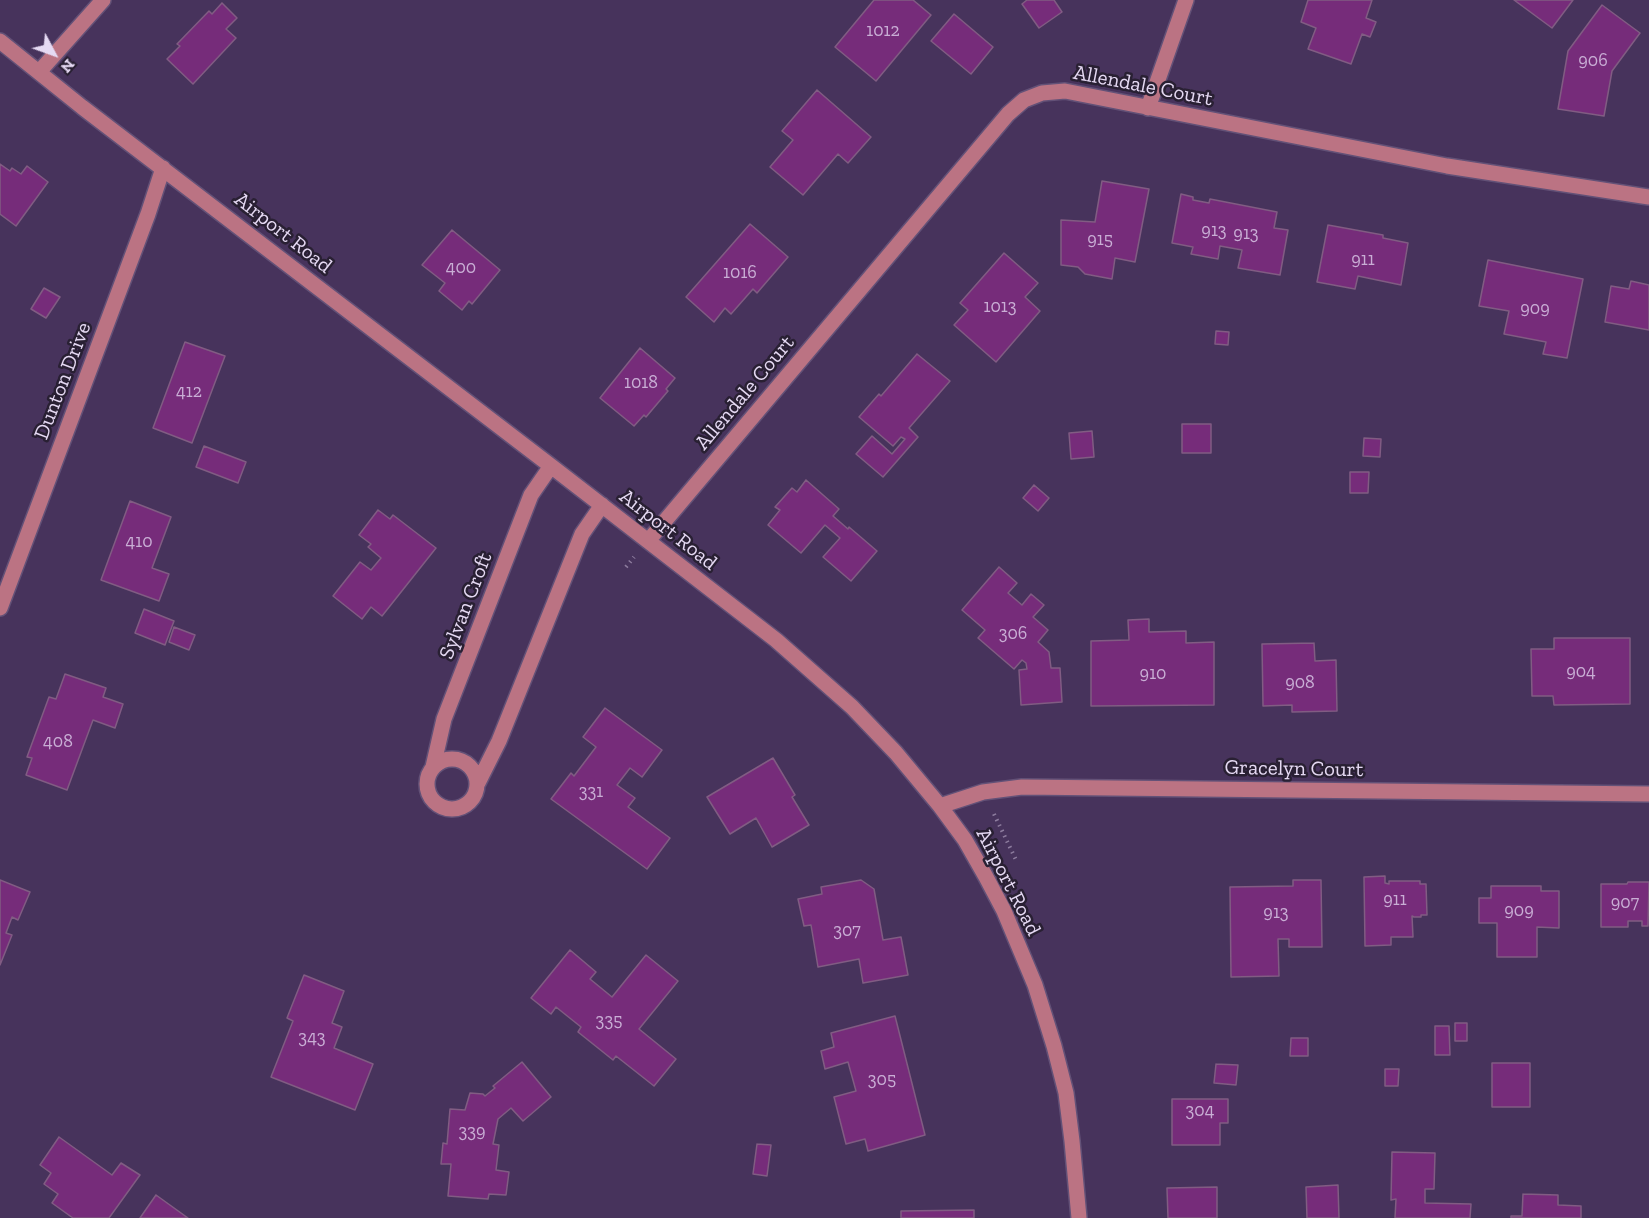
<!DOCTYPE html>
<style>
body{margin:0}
#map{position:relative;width:1649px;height:1218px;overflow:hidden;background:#47335c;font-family:"Zilla Slab",serif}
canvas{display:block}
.north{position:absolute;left:24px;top:24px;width:60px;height:60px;-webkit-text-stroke:4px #292033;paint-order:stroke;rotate:131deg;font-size:16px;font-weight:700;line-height:24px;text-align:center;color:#e5d9f3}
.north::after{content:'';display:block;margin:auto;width:21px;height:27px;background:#e5d9f3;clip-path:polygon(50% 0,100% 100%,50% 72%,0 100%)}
</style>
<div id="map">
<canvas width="1649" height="1218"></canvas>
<div class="north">N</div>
</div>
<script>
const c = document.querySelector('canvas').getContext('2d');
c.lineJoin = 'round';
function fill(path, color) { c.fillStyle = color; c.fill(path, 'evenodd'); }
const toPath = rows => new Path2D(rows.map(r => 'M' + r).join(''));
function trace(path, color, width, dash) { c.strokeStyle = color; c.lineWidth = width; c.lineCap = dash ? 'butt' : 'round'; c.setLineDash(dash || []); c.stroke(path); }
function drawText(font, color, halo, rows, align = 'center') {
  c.font = font + ' "Zilla Slab",serif'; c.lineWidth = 5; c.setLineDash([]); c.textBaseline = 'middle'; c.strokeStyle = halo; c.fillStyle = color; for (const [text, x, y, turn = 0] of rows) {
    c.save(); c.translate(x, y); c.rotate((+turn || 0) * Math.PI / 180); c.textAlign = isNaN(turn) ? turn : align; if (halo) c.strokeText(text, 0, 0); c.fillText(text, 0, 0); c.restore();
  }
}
const building = toPath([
 [874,0,913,0,931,15,876,81,835,47,874,0],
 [1027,0,1054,0,1062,12,1039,28,1022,4,1027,0],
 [1308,0,1372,0,1366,18,1376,22,1370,37,1362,34,1351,64,1308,49,1316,28,1301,22,1308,0],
 [1514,0,1573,0,1552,28,1514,0],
 [222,3,237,18,226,29,236,38,193,84,167,59,180,46,177,44,209,11,212,14,222,3],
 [1602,5,1640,33,1612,71,1604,116,1558,109,1568,51,1602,5],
 [954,14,993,47,971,74,931,41,954,14],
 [817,90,871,137,848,163,838,154,803,195,770,167,793,140,782,131,817,90],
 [0,164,10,171,12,168,21,174,27,166,48,182,16,226,0,214,0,164],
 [1102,181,1149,189,1135,262,1115,258,1112,279,1085,274,1078,267,1061,265,1061,220,1095,222,1102,181],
 [1181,194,1193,197,1193,200,1209,203,1210,199,1277,212,1274,228,1288,230,1280,275,1238,268,1242,250,1220,246,1218,259,1191,254,1193,247,1172,243,1181,194],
 [750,224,788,257,757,293,753,289,731,314,725,308,714,322,686,297,750,224],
 [1328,225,1383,235,1383,238,1408,243,1401,285,1358,276,1355,289,1317,282,1328,225],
 [452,230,500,270,472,304,469,301,462,310,439,291,445,283,422,265,452,230],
 [1004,253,1038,283,1025,297,1040,311,996,362,954,325,968,310,960,303,1004,253],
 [1488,260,1583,279,1567,358,1543,354,1546,342,1504,334,1509,311,1479,306,1488,260],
 [1631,281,1649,285,1649,330,1605,322,1611,286,1629,289,1631,281],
 [44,288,60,297,46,318,31,309,44,288],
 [1216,331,1229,332,1228,345,1215,344,1216,331],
 [185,342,225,356,192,443,153,428,185,342],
 [640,348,675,378,666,389,668,391,646,417,644,415,634,426,600,398,640,348],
 [917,354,950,381,909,428,918,437,883,477,856,454,872,436,892,454,905,439,901,437,893,446,859,417,879,394,881,396,917,354],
 [1182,424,1211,424,1211,453,1182,453,1182,424],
 [1092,431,1094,457,1071,459,1069,433,1092,431],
 [1364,438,1381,439,1380,457,1363,456,1364,438],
 [204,446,246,462,238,483,196,467,204,446],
 [1350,472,1369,472,1368,493,1350,493,1350,472],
 [806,480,839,509,833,516,848,529,849,527,877,551,851,581,823,557,840,538,825,525,801,553,768,525,780,510,775,507,792,488,797,492,806,480],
 [1034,485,1049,498,1038,511,1023,498,1034,485],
 [130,501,171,517,152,568,169,574,159,601,101,580,130,501],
 [378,510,390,519,393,515,436,548,382,616,371,607,362,619,333,596,360,562,371,570,381,558,368,547,371,544,359,535,378,510],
 [999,567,1017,583,1008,593,1022,605,1031,594,1044,605,1033,617,1048,630,1038,642,1049,652,1051,668,1060,668,1062,702,1021,705,1019,670,1027,669,1026,663,1022,660,1014,669,978,638,985,630,962,610,999,567],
 [144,609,174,621,165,645,135,633,144,609],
 [1149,619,1149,632,1186,631,1186,643,1214,642,1214,705,1091,706,1091,641,1129,640,1128,620,1149,619],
 [174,627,195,635,189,650,169,642,174,627],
 [1554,638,1630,638,1630,704,1554,705,1553,696,1532,696,1531,649,1554,649,1554,638],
 [1314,643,1315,661,1336,660,1337,711,1292,712,1292,705,1263,706,1262,644,1314,643],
 [65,674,106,688,103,697,123,704,115,728,93,720,67,790,26,775,32,758,27,757,49,697,56,699,65,674],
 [605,708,662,750,642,777,630,768,617,785,635,798,628,807,670,838,647,869,551,799,571,773,574,776,596,747,583,737,605,708],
 [773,758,795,795,792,797,809,825,772,847,756,818,730,834,707,797,773,758],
 [1385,876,1385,883,1389,884,1389,881,1420,881,1420,884,1426,884,1427,915,1421,915,1421,917,1414,917,1412,916,1413,937,1391,937,1391,945,1365,946,1364,877,1385,876],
 [0,880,30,892,18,920,12,917,6,933,12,935,0,965,0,880],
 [861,880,874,889,883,940,901,937,908,975,863,983,859,959,818,967,811,925,804,926,798,899,822,894,821,887,861,880],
 [1293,880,1321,880,1322,947,1289,947,1289,939,1278,939,1279,976,1231,977,1230,887,1293,886,1293,880],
 [1628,882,1649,882,1648,926,1642,926,1642,921,1628,921,1628,927,1601,927,1601,884,1627,884,1628,882],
 [1491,886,1541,886,1541,891,1559,891,1559,928,1537,927,1537,957,1497,957,1497,923,1479,923,1479,898,1491,898,1491,886],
 [570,950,596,972,590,979,612,997,646,955,678,981,639,1029,676,1059,654,1086,616,1056,613,1060,578,1032,581,1027,556,1007,551,1014,531,998,570,950],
 [304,975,344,991,332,1023,342,1027,334,1048,373,1064,355,1110,271,1077,293,1021,287,1018,304,975],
 [895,1016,925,1135,868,1151,865,1139,846,1144,834,1097,856,1091,848,1062,825,1069,821,1051,834,1047,831,1033,895,1016],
 [1455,1023,1467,1023,1467,1041,1455,1041,1455,1023],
 [1435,1026,1449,1026,1450,1055,1435,1055,1435,1026],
 [1291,1038,1308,1038,1308,1056,1290,1056,1291,1038],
 [522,1062,551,1097,523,1121,511,1108,498,1119,493,1144,499,1145,496,1170,509,1172,506,1195,489,1194,488,1199,448,1196,451,1164,441,1164,443,1143,447,1144,450,1109,465,1110,470,1093,483,1094,485,1096,495,1088,493,1086,522,1062],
 [1492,1063,1530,1063,1530,1107,1492,1107,1492,1063],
 [1216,1064,1238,1065,1236,1085,1214,1083,1216,1064],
 [1385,1069,1399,1069,1398,1086,1385,1086,1385,1069],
 [1172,1099,1228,1099,1228,1123,1220,1123,1220,1145,1172,1145,1172,1099],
 [59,1137,112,1175,121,1163,140,1175,109,1218,73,1218,52,1203,58,1194,44,1184,51,1173,40,1165,59,1137],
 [757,1144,771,1145,767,1176,753,1174,757,1144],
 [1392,1152,1435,1153,1434,1189,1425,1189,1425,1203,1471,1204,1470,1218,1395,1218,1396,1199,1391,1200,1392,1152],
 [1338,1185,1339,1218,1307,1218,1306,1187,1338,1185],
 [1217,1187,1217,1218,1168,1218,1167,1188,1217,1187],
 [1523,1194,1558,1195,1558,1205,1581,1206,1581,1218,1511,1218,1511,1216,1522,1216,1523,1194],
 [156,1195,188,1218,140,1218,156,1195],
 [974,1210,974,1218,901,1218,901,1211,974,1210]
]);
fill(building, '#762c7a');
trace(building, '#815c83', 1.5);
const minor = toPath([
 [0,41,82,107,551,466,776,640,852,707,896,753,940,806,965,840,986,877,1004,911,1035,985,1054,1046,1066,1093,1072,1141,1079,1218],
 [39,72,103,0],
 [1148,108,1186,0],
 [648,541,1008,114,1024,100,1042,93,1065,91,1447,166,1649,197],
 [0,608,148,214,163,168],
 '427 784a25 25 0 1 1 50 0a25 25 0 1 1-50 0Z',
 [433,767,444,719,531,495,551,466],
 [478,783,499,741,582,534,602,505],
 [940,806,983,792,1022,787,1649,794]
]);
trace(minor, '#635177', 18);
trace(toPath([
 [626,567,634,557],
 [994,814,1017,862]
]), '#8d7c9e', 4, [1.5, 4.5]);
trace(minor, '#bb7383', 15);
drawText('18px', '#c9aed5', null, [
 ["1012",883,31],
 ["906",1593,61],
 ["913",1214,231],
 ["913",1246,234],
 ["915",1100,240],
 ["911",1363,260],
 ["400",461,268],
 ["1016",740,273],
 ["1013",1000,307],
 ["909",1535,309],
 ["1018",641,383],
 ["412",189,392],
 ["410",139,542],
 ["306",1013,634],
 ["904",1581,672],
 ["910",1153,674],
 ["908",1300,683],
 ["408",58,742],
 ["331",591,792],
 ["911",1395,900],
 ["907",1625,903],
 ["909",1519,911],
 ["913",1276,913],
 ["307",847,931],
 ["335",609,1021],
 ["343",312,1038],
 ["305",882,1080],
 ["304",1200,1111],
 ["339",472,1132]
]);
drawText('21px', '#e5d9f3', '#292033', [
 ["Allendale Court",1143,86,11],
 ["Airport Road",283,233,38],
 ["Dunton Drive",63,381,-69],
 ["Allendale Court",745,393,-50],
 ["Airport Road",668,530,38],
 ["Sylvan Croft",466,606,-69],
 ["Gracelyn Court",1294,769,1],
 ["Airport Road",1008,882,63]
]);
</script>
